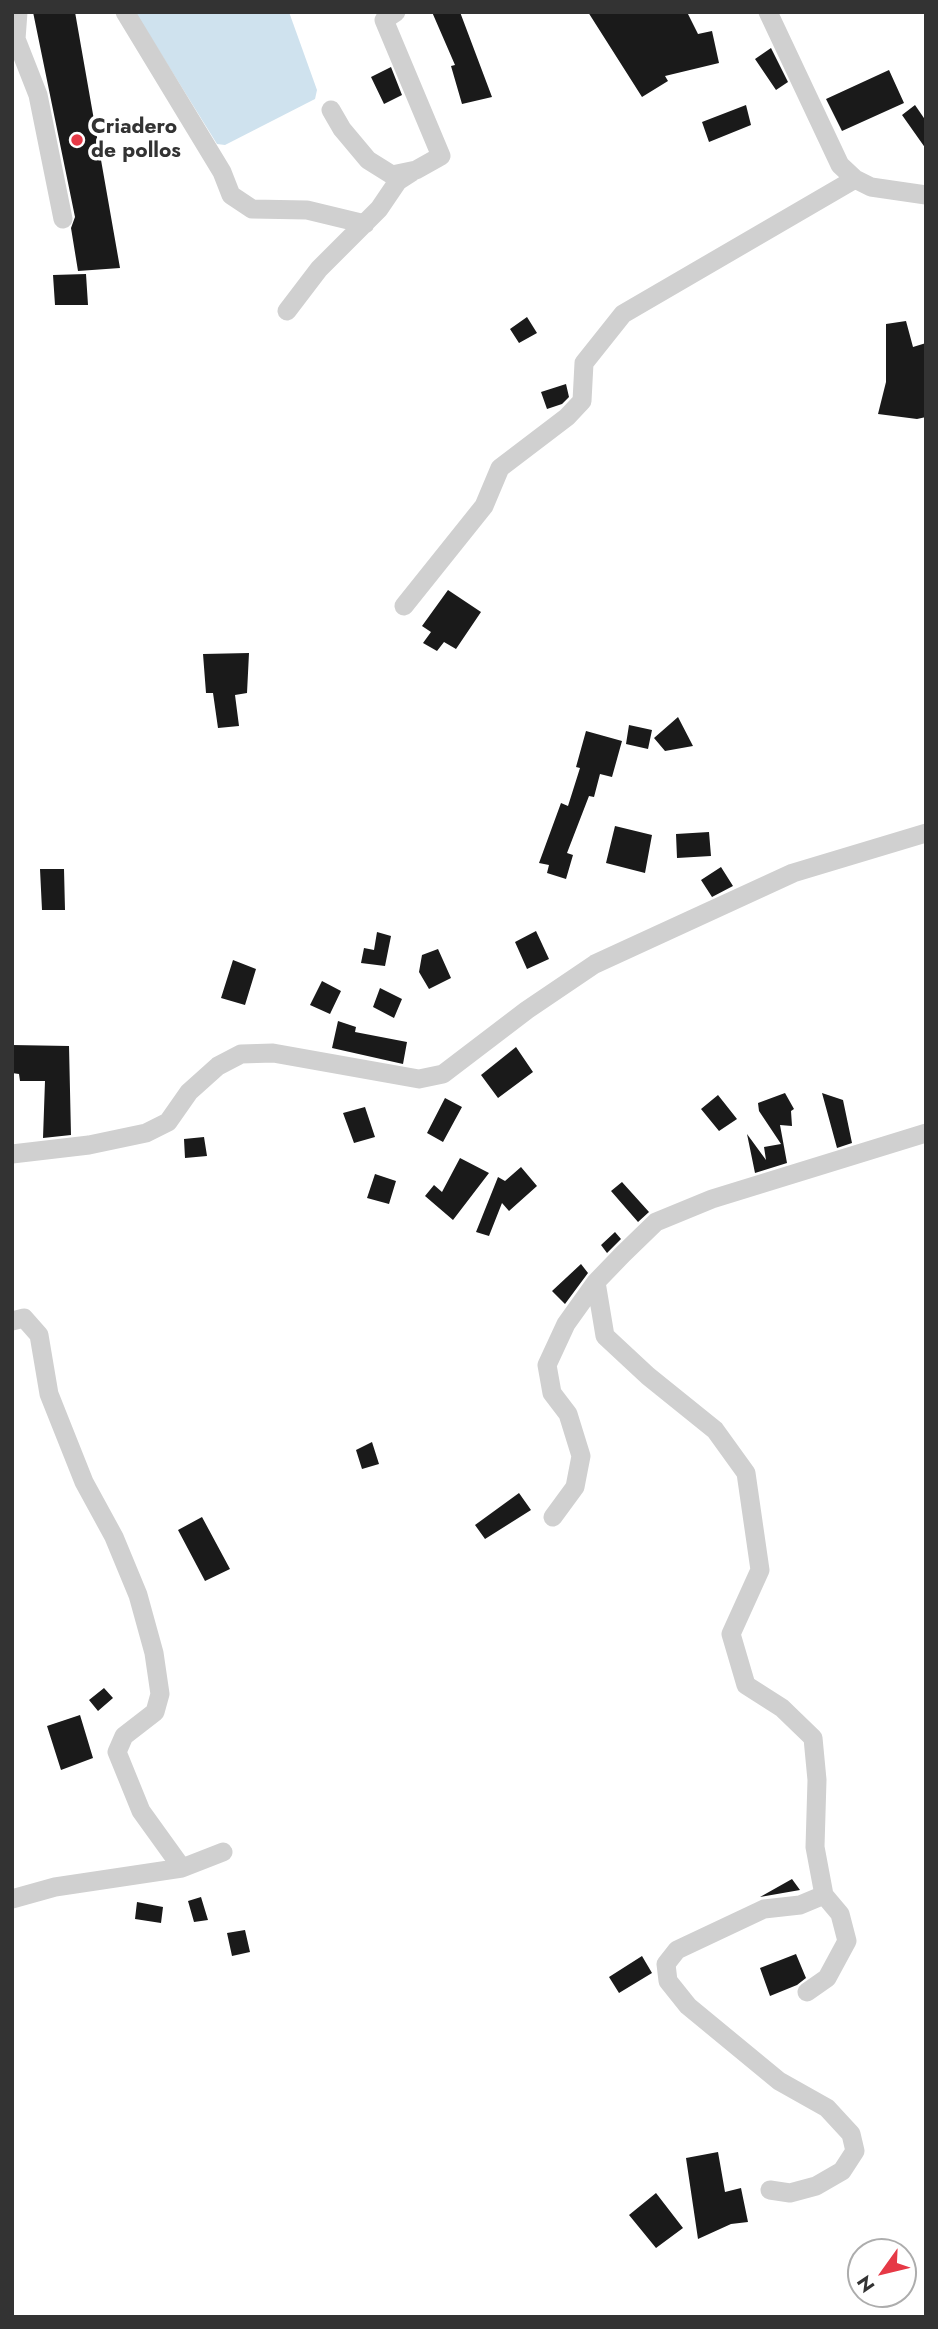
<!DOCTYPE html>
<style>
body{margin:0}
#map{position:relative;width:938px;height:2329px;overflow:hidden;background:#fff;font-family:Jost,sans-serif}
canvas{display:block}
.frame{position:absolute;inset:0;border:14px solid #333;pointer-events:none}
.north{position:absolute;left:847px;top:2238px;width:70px;height:70px;box-sizing:border-box;background:#fff;border:2px solid #adadad;border-radius:50%;rotate:236deg;font-size:19px;font-weight:700;line-height:28px;text-align:center;color:#333}
.north::after{content:'';display:block;margin:auto;width:24px;height:32px;background:#e63946;clip-path:polygon(50% 0,100% 100%,50% 72%,0 100%)}
</style>
<div id="map">
<canvas width="938" height="2329"></canvas>
<div class="frame"></div>
<div class="north">N</div>
</div>
<script>
const c = document.querySelector('canvas').getContext('2d');
c.lineJoin = 'round';
function fill(path, color) { c.fillStyle = color; c.fill(path, 'evenodd'); }
const toPath = rows => new Path2D(rows.map(r => 'M' + r).join(''));
function trace(path, color, width, dash) { c.strokeStyle = color; c.lineWidth = width; c.lineCap = dash ? 'butt' : 'round'; c.setLineDash(dash || []); c.stroke(path); }
function drawText(font, color, halo, rows, align = 'center') {
  c.font = font + ' Jost,sans-serif'; c.lineWidth = 7; c.setLineDash([]); c.textBaseline = 'middle'; c.strokeStyle = halo; c.fillStyle = color; for (const [text, x, y, turn = 0] of rows) {
    c.save(); c.translate(x, y); c.rotate((+turn || 0) * Math.PI / 180); c.textAlign = isNaN(turn) ? turn : align; if (halo) c.strokeText(text, 0, 0); c.fillText(text, 0, 0); c.restore();
  }
}
fill(toPath([
 [135,12,289,12,317,90,315,99,225,145,217,144]
]), '#cfe2ee');
fill(toPath([
 [33,12,75,12,120,268,78,271,71,228,75,217],
 [432,12,460,12,492,97,462,104,451,66,455,65],
 [588,12,687,12,698,34,712,31,719,63,665,76,668,81,642,97],
 [771,48,788,82,776,90,755,59],
 [391,67,402,95,384,104,371,77],
 [889,70,904,103,842,131,826,99],
 [746,105,751,125,709,142,702,122],
 [915,105,926,121,926,149,902,115],
 [86,274,88,305,55,305,53,275],
 [527,317,537,333,519,343,510,329],
 [906,321,913,347,926,343,926,417,917,419,878,414,886,382,886,324],
 [566,384,569,397,562,404,547,409,541,392],
 [448,590,481,612,456,649,444,642,437,651,423,643,431,632,422,626],
 [249,653,247,693,235,695,239,726,218,728,213,693,206,693,203,654],
 [678,717,693,746,665,751,654,738],
 [629,725,652,730,648,749,626,744],
 [586,731,622,741,612,777,600,774,594,797,589,796,567,853,573,855,566,879,547,873,549,865,539,863,561,803,568,806,580,768,576,767],
 [615,826,652,835,645,873,606,863],
 [709,832,711,856,677,858,676,834],
 [721,867,733,886,712,897,701,880],
 [40,869,64,869,65,910,42,910],
 [536,931,549,959,527,969,515,942],
 [377,932,391,936,385,966,361,963,364,948,374,950],
 [438,949,451,978,429,989,419,972,422,955],
 [233,960,256,969,245,1005,221,998],
 [322,981,341,991,330,1014,310,1005],
 [380,988,402,999,394,1018,373,1007],
 [338,1021,356,1027,355,1032,407,1042,403,1064,332,1048],
 [12,1045,69,1046,71,1135,43,1138,45,1081,20,1081,19,1074,12,1073],
 [516,1047,533,1072,498,1098,481,1075],
 [785,1093,794,1109,791,1111,792,1126,780,1125,787,1163,755,1173,747,1134,766,1160,764,1147,781,1144,759,1111,758,1103],
 [822,1093,843,1100,852,1143,837,1148],
 [718,1095,737,1119,719,1131,701,1109],
 [445,1098,462,1107,443,1142,427,1133],
 [365,1107,375,1137,354,1143,343,1113],
 [204,1137,207,1156,185,1158,184,1139],
 [460,1158,489,1173,453,1220,425,1196,434,1185,442,1192],
 [521,1167,537,1186,509,1211,502,1203,489,1236,476,1232,498,1177,505,1181],
 [375,1174,396,1181,389,1204,367,1198],
 [622,1182,649,1212,638,1222,611,1191],
 [615,1232,621,1239,607,1253,601,1245],
 [581,1264,588,1273,565,1304,552,1291],
 [372,1442,379,1464,362,1469,356,1450],
 [519,1493,531,1510,485,1539,475,1525],
 [202,1517,230,1569,205,1581,178,1530],
 [104,1688,113,1698,98,1711,89,1700],
 [80,1715,93,1758,61,1770,47,1726],
 [792,1879,800,1890,760,1897],
 [201,1897,208,1920,194,1922,188,1901],
 [137,1902,163,1907,161,1923,135,1919],
 [245,1930,250,1952,232,1956,227,1933],
 [796,1954,806,1978,797,1985,770,1996,760,1968],
 [642,1956,652,1973,619,1993,609,1977],
 [718,2152,725,2192,741,2188,748,2222,731,2224,698,2239,686,2158],
 [656,2193,683,2228,656,2248,629,2215]
]), '#1a1a1a');
trace(toPath([
 [18,12,16,39,38,95,63,219],
 [125,12,222,172,231,195,252,209,307,210,365,224],
 [768,12,840,165,855,179,871,187,926,195],
 [331,110,342,129,368,160,392,175,416,170,441,156,384,20,396,12],
 [287,311,319,269,379,209,398,181,412,172],
 [404,606,484,506,500,468,567,417,582,401,584,363,623,314,855,179],
 [12,1154,89,1145,146,1133,168,1122,189,1092,218,1066,241,1054,273,1053,419,1079,443,1074,527,1010,595,964,793,873,926,833],
 [596,1282,605,1336,648,1376,715,1430,746,1473,760,1570,731,1634,746,1685,782,1708,813,1738,817,1780,815,1847,824,1895],
 [12,1321,24,1318,39,1335,49,1394,84,1482,114,1537,138,1595,154,1653,160,1694,155,1712,124,1736,117,1752,141,1811,182,1868],
 [553,1517,575,1487,581,1456,568,1414,552,1393,547,1365,566,1324,596,1282,623,1254,656,1222,712,1199,926,1133],
 [12,1899,55,1887,182,1868,223,1852],
 [770,2190,790,2193,816,2186,842,2171,855,2151,851,2134,827,2108,779,2081,688,2006,668,1981,666,1964,677,1950,764,1909,800,1905,824,1895,840,1914,847,1941,827,1978,807,1992]
]), '#d0d0d0', 19);
for (const [x, y, r, color] of [
 [77,140,7,"#e63946"]
]) { const dot = new Path2D(); dot.arc(x, y, r, 0, 2 * Math.PI); c.fillStyle = color; c.fill(dot); trace(dot, '#fff', 2.5); }
drawText('bold 21px', '#333', '#fff', [
 ["Criadero",91,128],
 ["de pollos",91,152]
], 'left');
</script>
